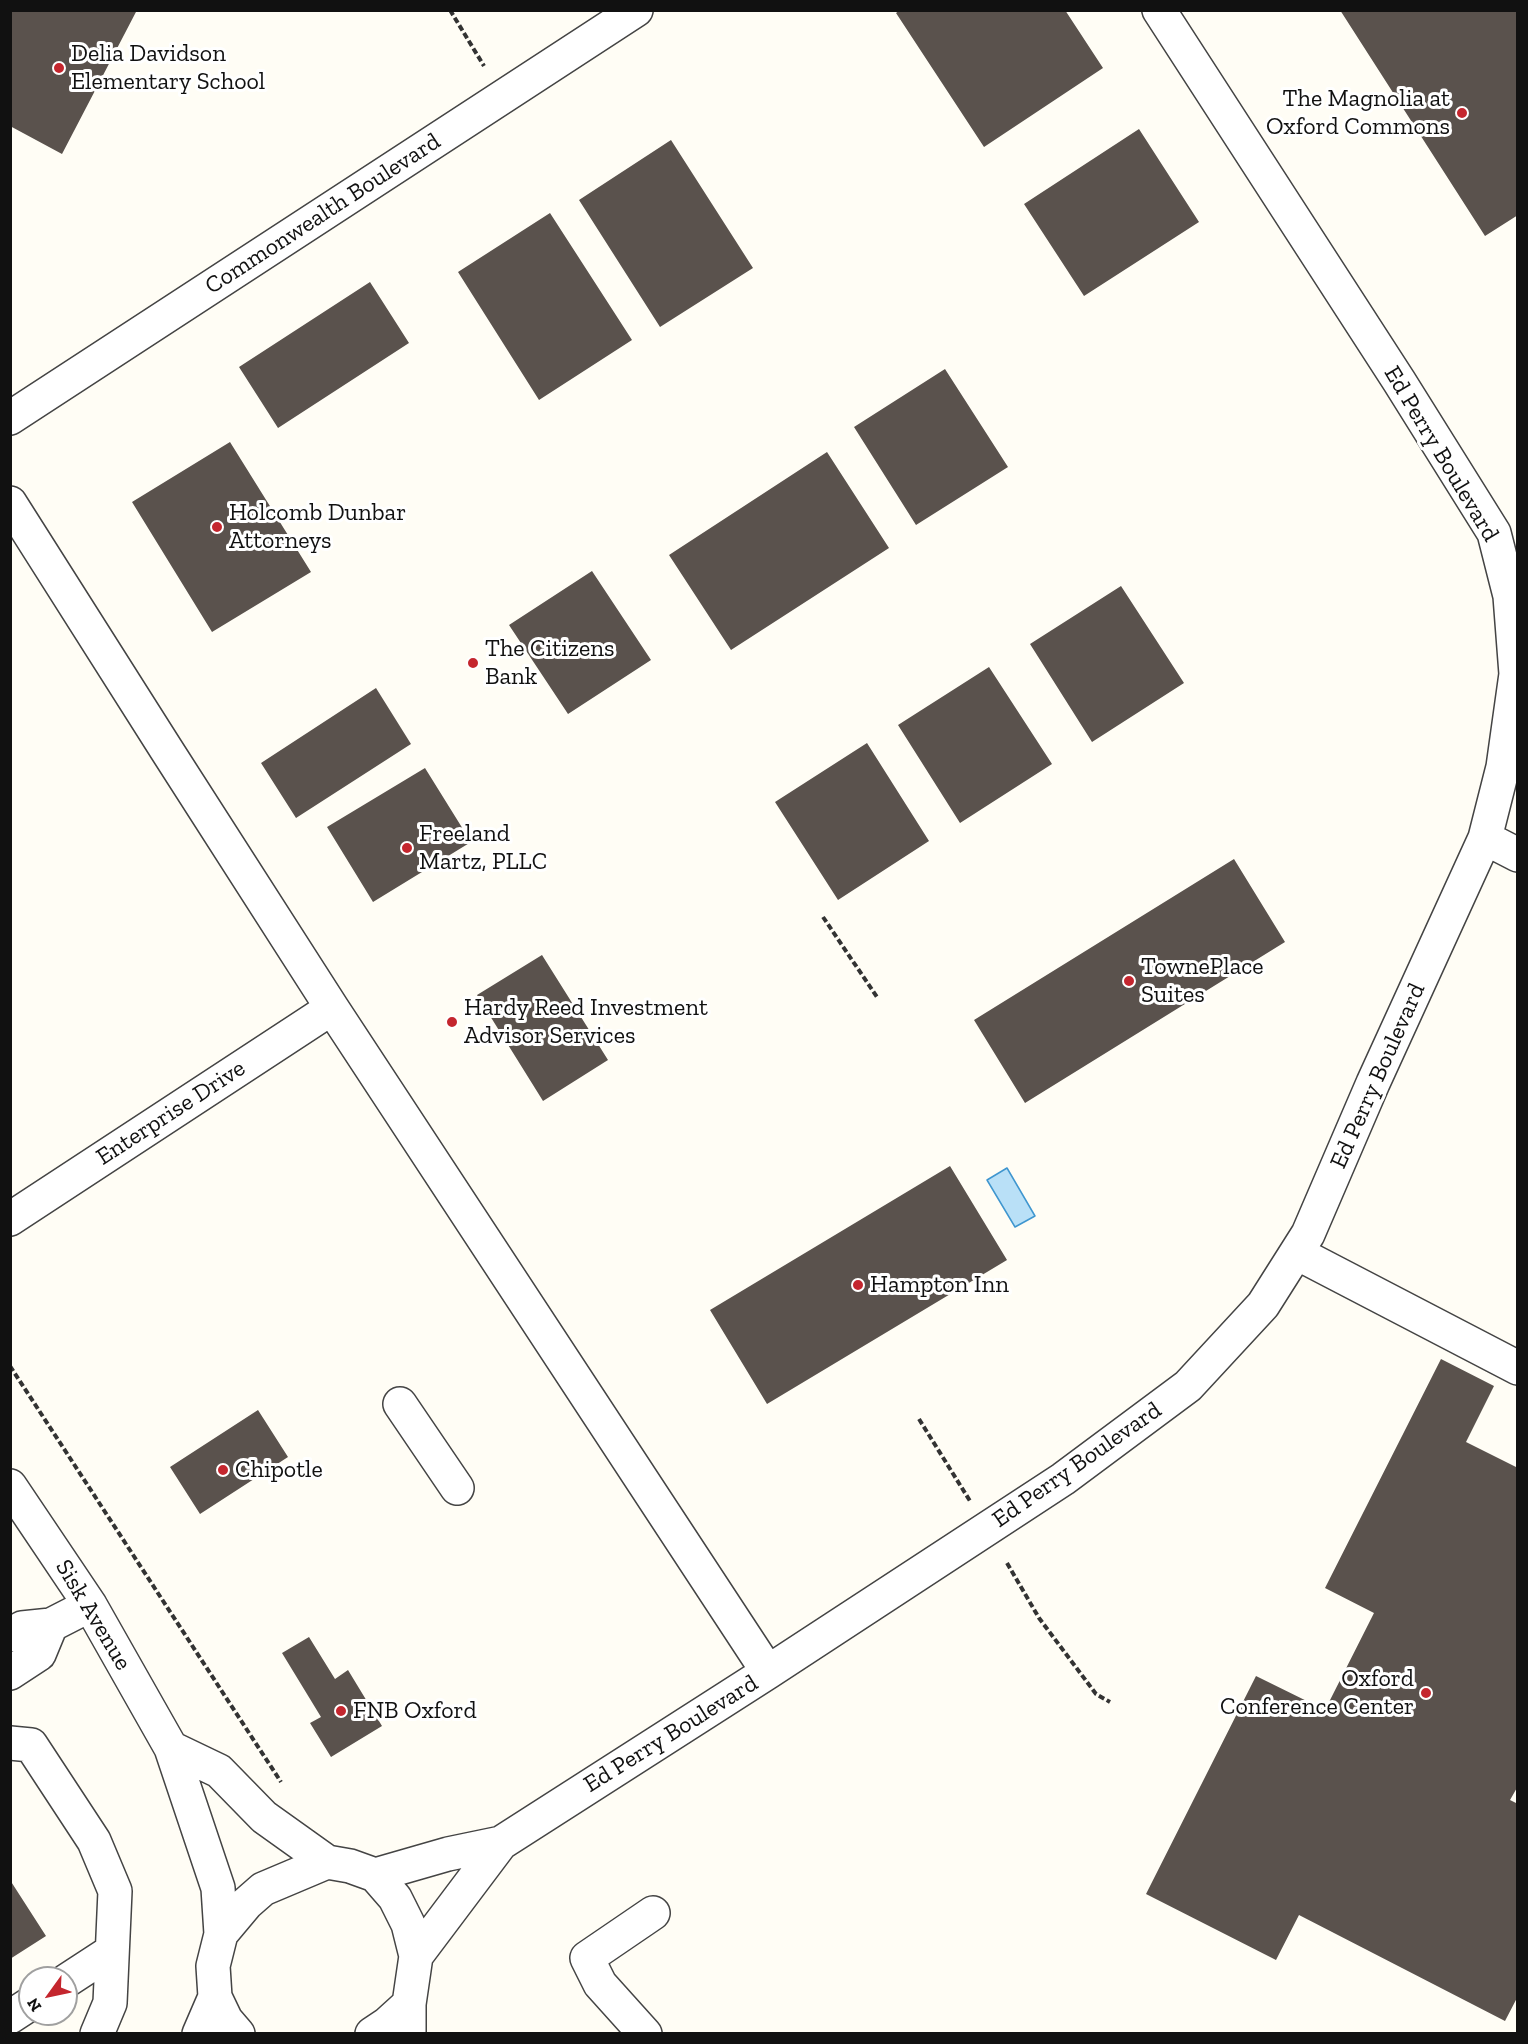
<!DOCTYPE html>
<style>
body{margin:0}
#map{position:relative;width:1528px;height:2044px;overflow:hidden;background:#fffdf5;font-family:"Zilla Slab",serif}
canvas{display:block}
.frame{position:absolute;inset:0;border:12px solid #111;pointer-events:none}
.north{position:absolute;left:18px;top:1966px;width:60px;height:60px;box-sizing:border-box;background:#fff;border:2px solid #a0a0a0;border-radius:50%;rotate:237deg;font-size:16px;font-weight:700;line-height:24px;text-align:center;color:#111}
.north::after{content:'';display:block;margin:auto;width:21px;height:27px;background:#c4262e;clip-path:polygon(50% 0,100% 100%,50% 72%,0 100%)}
</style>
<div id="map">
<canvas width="1528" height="2044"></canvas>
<div class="frame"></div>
<div class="north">N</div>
</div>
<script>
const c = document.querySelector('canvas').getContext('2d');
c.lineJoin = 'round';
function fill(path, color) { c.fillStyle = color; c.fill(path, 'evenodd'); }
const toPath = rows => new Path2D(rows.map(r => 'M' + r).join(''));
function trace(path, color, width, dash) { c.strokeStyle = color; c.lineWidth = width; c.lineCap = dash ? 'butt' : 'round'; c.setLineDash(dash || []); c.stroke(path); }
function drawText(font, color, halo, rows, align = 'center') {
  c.font = font + ' "Zilla Slab",serif'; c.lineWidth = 6; c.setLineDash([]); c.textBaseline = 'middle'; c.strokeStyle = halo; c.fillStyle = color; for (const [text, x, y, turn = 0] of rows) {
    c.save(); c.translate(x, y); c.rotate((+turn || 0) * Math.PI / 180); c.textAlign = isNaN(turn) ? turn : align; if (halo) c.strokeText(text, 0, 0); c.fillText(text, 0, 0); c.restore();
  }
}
const water = toPath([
 [1007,1168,1035,1216,1015,1227,987,1180,1007,1168]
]);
fill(water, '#b9e0f7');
trace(water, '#3f96cf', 1.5);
fill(toPath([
 [10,10,137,10,62,154,10,126],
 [900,10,1065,10,1103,68,984,147,896,13],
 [1340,10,1518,10,1518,215,1485,236],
 [1139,129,1199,222,1084,296,1024,204],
 [671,140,753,268,660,327,579,200],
 [550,213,632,340,539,400,458,272],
 [370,282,409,343,278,428,239,367],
 [945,369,1008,467,916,525,854,427],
 [230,442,311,572,212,632,132,502],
 [827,452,889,548,731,650,669,555],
 [592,571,651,660,568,714,509,625],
 [1121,586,1184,683,1092,742,1030,644],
 [989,667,1052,764,960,823,898,725],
 [376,688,411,744,296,818,261,763],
 [867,743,929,841,838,900,775,802],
 [425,768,471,842,373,902,327,827],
 [1234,859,1285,942,1025,1103,974,1020],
 [542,955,608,1060,543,1101,477,995],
 [950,1166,1007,1260,767,1404,710,1310],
 [1441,1359,1494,1386,1466,1442,1518,1468,1518,1786,1510,1800,1518,1804,1518,1996,1505,2021,1299,1915,1276,1960,1146,1894,1256,1676,1325,1710,1374,1613,1325,1588],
 [258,1410,288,1457,200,1514,170,1467],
 [309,1637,335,1679,348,1670,382,1726,331,1757,310,1723,321,1717,282,1653],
 [10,1880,46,1936,10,1959]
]), '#5a524d');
const minor = toPath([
 [10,418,636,10],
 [10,503,166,749,332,1008,768,1672],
 [1485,838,1518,855],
 [10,1219,332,1008],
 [1297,1253,1518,1368],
 [400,1404,457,1488],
 [10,1486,90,1605,171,1748,218,1888,221,1934,213,1966,215,1997,226,2020,238,2034],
 [10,1635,22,1628,51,1625,90,1605],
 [10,1673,39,1654,51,1625],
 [10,1743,31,1745,94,1841,115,1891,110,2003,97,2034],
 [171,1748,219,1771,264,1817,327,1862,350,1866,375,1875,395,1898,408,1924,416,1956,409,2004,409,2034],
 [375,1875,448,1854,501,1843],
 [221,1934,247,1903,263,1889,327,1862],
 [416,1956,501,1843,768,1672,1063,1479,1188,1386,1263,1305,1308,1234,1373,1083,1485,838,1503,767,1516,674,1510,596,1494,533,1399,381,1159,10],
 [66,1981,112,1951],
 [10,2017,30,2004],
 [199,2034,215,1997],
 [372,2034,387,2024,409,2004],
 [645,2034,600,1984,587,1958,653,1913]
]);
trace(minor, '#444', 36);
trace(toPath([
 [450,10,484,66],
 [823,917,877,997],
 [10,1366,281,1782],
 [919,1419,970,1501],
 [1007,1563,1039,1618,1096,1694,1110,1702]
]), '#333', 4, [6, 3]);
trace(minor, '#fff', 33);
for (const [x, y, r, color] of [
 [59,68,6,"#c4262e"],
 [1462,113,6,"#c4262e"],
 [217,527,6,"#c4262e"],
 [473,663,6,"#c4262e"],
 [407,848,6,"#c4262e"],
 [1129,981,6,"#c4262e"],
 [452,1022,6,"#c4262e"],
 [858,1285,6,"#c4262e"],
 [223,1470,6,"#c4262e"],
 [1426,1693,6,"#c4262e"],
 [341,1711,6,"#c4262e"]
]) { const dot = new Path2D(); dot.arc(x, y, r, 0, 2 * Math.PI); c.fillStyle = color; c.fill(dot); trace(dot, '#fff', 2); }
drawText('24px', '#111', '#fff', [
 ["Delia Davidson",71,54],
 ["Elementary School",71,82],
 ["The Magnolia at",1450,99,"right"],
 ["Oxford Commons",1450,127,"right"],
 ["Holcomb Dunbar",229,513],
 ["Attorneys",229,541],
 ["The Citizens",485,649],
 ["Bank",485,677],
 ["Freeland",419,834],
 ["Martz, PLLC",419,862],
 ["TownePlace",1141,967],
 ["Suites",1141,995],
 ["Hardy Reed Investment",464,1008],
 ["Advisor Services",464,1036],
 ["Hampton Inn",870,1285],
 ["Chipotle",235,1470],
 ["Oxford",1414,1679,"right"],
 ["Conference Center",1414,1707,"right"],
 ["FNB Oxford",353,1711]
], 'left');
drawText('24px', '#111', '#fff', [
 ["Commonwealth Boulevard",323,214,-33],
 ["Ed Perry Boulevard",1441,454,59],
 ["Ed Perry Boulevard",1378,1076,-66],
 ["Enterprise Drive",171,1113,-33],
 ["Ed Perry Boulevard",1077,1465,-35],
 ["Sisk Avenue",93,1615,59],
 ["Ed Perry Boulevard",671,1734,-32]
]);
</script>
